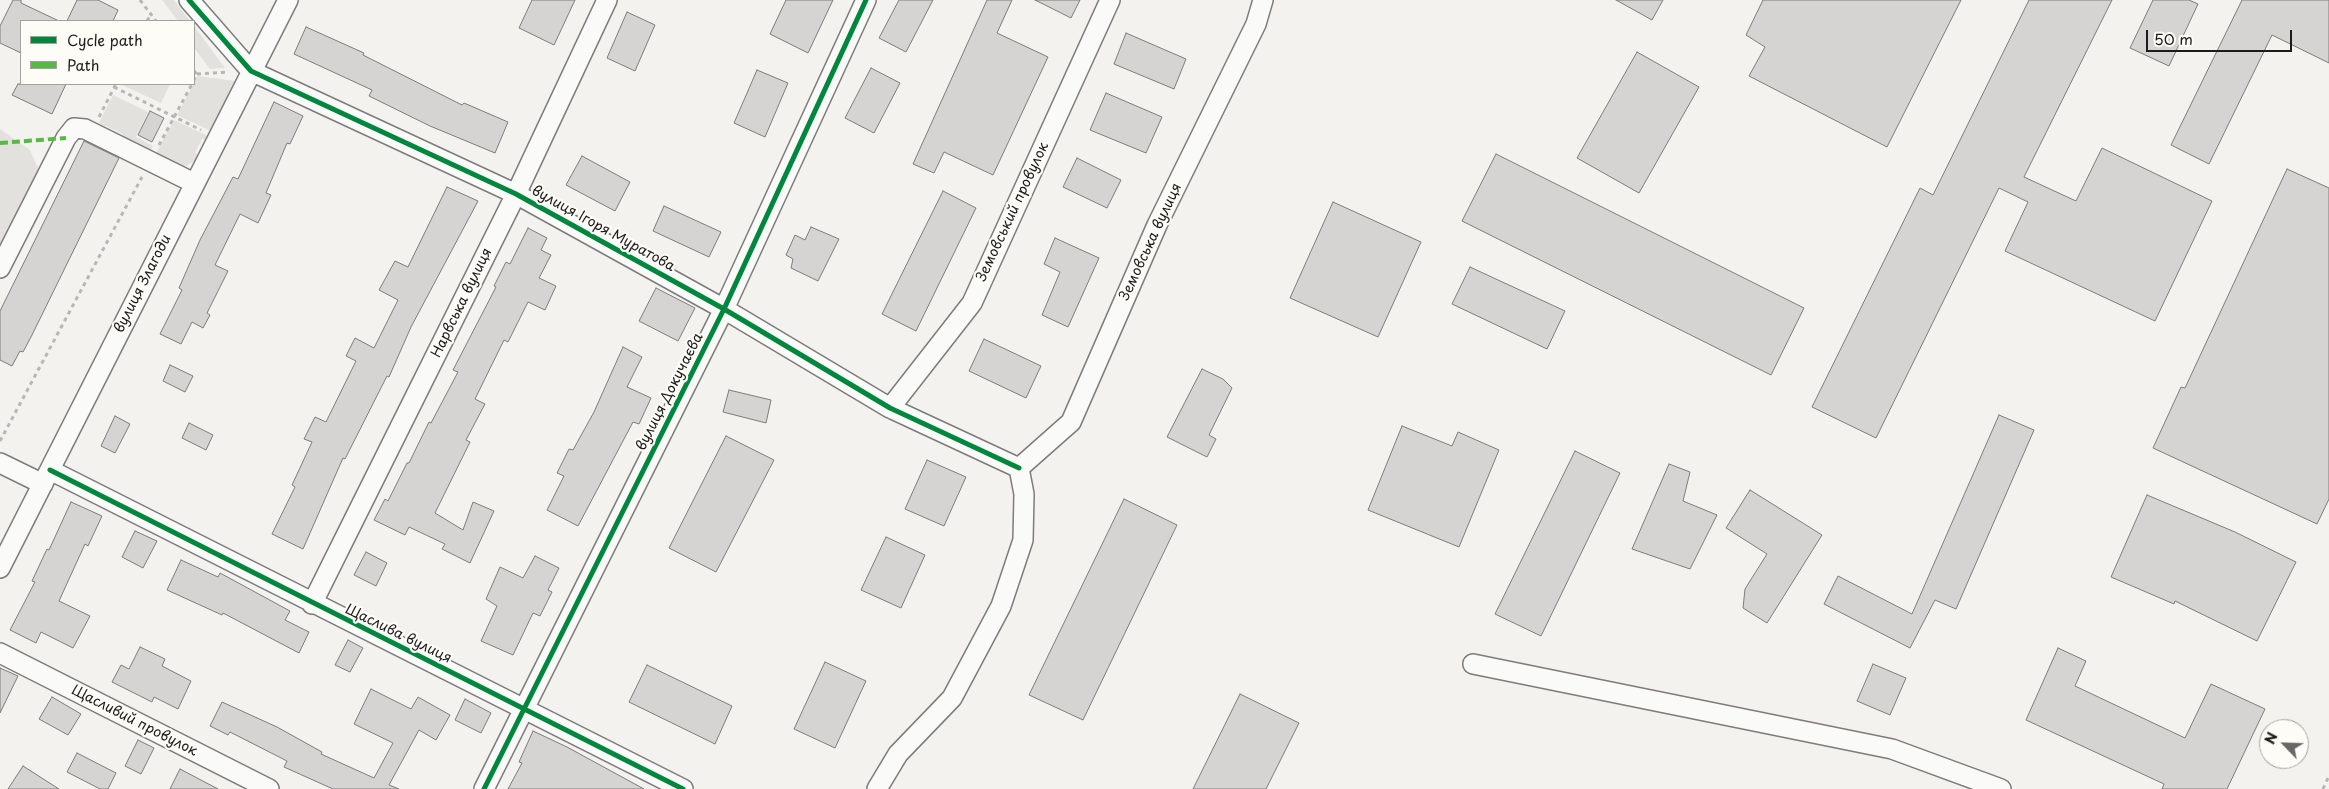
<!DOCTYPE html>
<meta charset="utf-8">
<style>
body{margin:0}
#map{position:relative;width:2329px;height:789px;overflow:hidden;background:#f3f2ef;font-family:"Playpen Sans",sans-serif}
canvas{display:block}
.legend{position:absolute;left:20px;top:20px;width:175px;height:65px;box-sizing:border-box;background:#fdfcf7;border:1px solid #a3a29f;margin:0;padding:6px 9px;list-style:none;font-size:15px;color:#1c1c1c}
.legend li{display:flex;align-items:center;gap:10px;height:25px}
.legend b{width:25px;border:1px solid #a3a29f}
.north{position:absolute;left:2259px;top:719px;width:50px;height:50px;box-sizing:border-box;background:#fdfcf7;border:1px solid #a3a29f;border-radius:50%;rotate:294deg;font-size:14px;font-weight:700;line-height:20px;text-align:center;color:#1c1c1c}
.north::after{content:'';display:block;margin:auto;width:18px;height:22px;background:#676766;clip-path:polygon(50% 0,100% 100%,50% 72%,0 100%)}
.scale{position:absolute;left:2146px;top:30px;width:146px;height:22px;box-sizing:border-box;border:2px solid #1c1c1c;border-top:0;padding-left:6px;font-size:15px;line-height:18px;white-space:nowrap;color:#1c1c1c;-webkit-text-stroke:4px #fdfcf7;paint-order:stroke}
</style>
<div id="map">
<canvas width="2329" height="789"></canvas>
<ul class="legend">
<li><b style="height:6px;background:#00873e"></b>Cycle path</li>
<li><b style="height:6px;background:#58b947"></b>Path</li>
</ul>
<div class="north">N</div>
<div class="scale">50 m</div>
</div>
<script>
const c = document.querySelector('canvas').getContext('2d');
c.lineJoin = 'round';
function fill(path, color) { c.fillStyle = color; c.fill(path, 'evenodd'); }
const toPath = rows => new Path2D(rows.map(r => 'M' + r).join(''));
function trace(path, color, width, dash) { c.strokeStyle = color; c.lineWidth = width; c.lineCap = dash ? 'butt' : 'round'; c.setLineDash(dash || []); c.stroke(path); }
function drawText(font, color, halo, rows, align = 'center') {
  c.font = font + ' "Playpen Sans",sans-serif'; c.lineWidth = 4.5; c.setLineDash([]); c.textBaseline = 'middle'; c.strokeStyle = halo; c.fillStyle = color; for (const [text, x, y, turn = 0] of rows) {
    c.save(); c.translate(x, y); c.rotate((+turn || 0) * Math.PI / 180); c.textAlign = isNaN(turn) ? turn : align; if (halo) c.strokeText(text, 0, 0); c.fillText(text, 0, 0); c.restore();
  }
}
fill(toPath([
 [162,0,174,0,190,21,178,21],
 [194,26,225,68,210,69,194,48],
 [198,76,235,81,211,131,177,115],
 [120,84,170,84,161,103],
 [113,95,148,112,136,137,153,146,148,155,120,142,123,134,99,123],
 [174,120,208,136,206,140,202,139,195,153,198,155,195,160,187,166,180,166,155,155],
 [0,129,30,150,40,172,0,255]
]), '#e2e1dd');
const building = toPath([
 [13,0,21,0,21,3,59,21,21,21,21,53,0,43,0,26,13,0],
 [77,0,98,0,118,10,113,21,67,21,77,0],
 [532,0,575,0,554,45,519,28,532,0],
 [786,0,833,0,808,53,770,34,786,0],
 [899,0,933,0,906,52,879,38,899,0],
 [987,0,1012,0,997,33,1048,57,993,175,944,152,934,173,913,164,987,0],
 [1035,0,1080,0,1071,18,1035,0],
 [1616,0,1663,0,1652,20,1616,0],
 [1763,0,1961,0,1887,147,1749,76,1765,47,1746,35,1763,0],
 [2029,0,2112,0,2024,177,2076,201,2102,148,2212,201,2155,321,2005,251,2028,202,1999,188,1876,438,1812,407,1920,188,1933,195,2029,0],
 [2153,0,2189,0,2198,4,2169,66,2130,48,2153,0],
 [2242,0,2329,0,2329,63,2272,35,2209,164,2171,145,2242,0],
 [627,12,655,25,635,71,607,58,627,12],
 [306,27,364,53,363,55,462,105,464,103,508,122,495,153,430,126,369,96,372,90,294,54,306,27],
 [1126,33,1186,59,1174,89,1114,64,1126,33],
 [1637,52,1699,87,1639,193,1577,158,1637,52],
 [871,68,900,83,874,133,845,118,871,68],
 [757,70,788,83,765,137,734,123,757,70],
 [18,84,66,84,52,114,12,95,18,84],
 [1106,93,1162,117,1146,153,1090,130,1106,93],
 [274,102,303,116,290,144,287,143,266,193,271,195,258,223,240,214,215,265,228,271,207,313,210,315,203,328,192,322,181,344,160,334,182,290,179,288,200,240,233,177,238,179,274,102],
 [150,111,164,118,152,142,138,135,150,111],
 [84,141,119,158,32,335,23,352,20,351,12,366,0,360,0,311,84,141],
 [1496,154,1804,308,1771,375,1462,221,1496,154],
 [582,156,630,182,615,211,566,185,582,156],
 [1077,158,1121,180,1107,208,1063,187,1077,158],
 [2287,169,2329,188,2329,499,2317,524,2153,448,2181,387,2185,388,2287,169],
 [447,187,478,201,411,327,389,377,387,376,345,459,343,458,303,549,272,534,295,487,292,485,312,442,304,439,315,417,326,422,356,361,346,356,355,338,374,348,398,300,379,290,395,261,408,267,447,187],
 [943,191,976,208,916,331,882,314,943,191],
 [1333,202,1421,242,1378,337,1290,298,1333,202],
 [664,206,721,232,709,257,653,231,664,206],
 [811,227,839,239,818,281,791,268,793,259,786,255,795,235,805,240,811,227],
 [528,228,547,238,541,250,551,255,539,278,556,286,545,310,528,302,508,342,504,340,475,399,485,404,466,440,470,442,435,513,463,530,473,502,494,511,470,563,442,549,445,544,409,527,405,535,374,520,385,499,388,501,407,463,409,463,429,422,431,423,458,372,453,370,496,287,494,286,506,262,510,264,528,228],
 [1055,238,1099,258,1068,327,1042,315,1060,272,1044,264,1055,238],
 [1470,267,1565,311,1547,349,1452,304,1470,267],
 [656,288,695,308,678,341,639,321,656,288],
 [984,339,1041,366,1026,398,969,371,984,339],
 [623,347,642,357,627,387,651,398,639,424,633,422,578,526,547,510,564,476,557,473,569,449,573,450,594,412,623,347],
 [170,365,193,376,185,392,163,381,170,365],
 [1202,369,1223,379,1232,388,1209,435,1216,439,1207,457,1167,437,1202,369],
 [729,390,771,400,766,423,723,412,729,390],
 [1999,415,2034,430,1956,609,1935,600,1910,648,1824,604,1838,576,1912,614,1999,415],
 [115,416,130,424,115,453,101,446,115,416],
 [189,423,213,435,206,450,182,438,189,423],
 [1402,426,1452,446,1458,432,1499,450,1459,547,1368,510,1402,426],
 [726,436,774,460,716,572,669,548,726,436],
 [1575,451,1620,473,1541,636,1495,614,1575,451],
 [927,460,966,477,944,526,905,509,927,460],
 [1669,464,1690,472,1683,501,1717,515,1690,569,1632,549,1669,464],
 [1750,490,1822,535,1767,623,1743,608,1745,589,1767,554,1726,528,1750,490],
 [2147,495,2235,532,2296,562,2257,641,2175,601,2174,604,2111,577,2147,495],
 [1124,499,1177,525,1083,720,1029,695,1124,499],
 [71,502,102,516,88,546,85,544,59,601,90,616,73,648,41,632,36,643,10,630,35,582,32,581,47,549,49,550,71,502],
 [135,531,157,541,143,568,122,557,135,531],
 [886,537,925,555,901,608,861,590,886,537],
 [366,552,387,563,376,586,354,575,366,552],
 [535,556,559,568,548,590,552,592,540,616,533,613,513,655,481,641,497,606,486,599,500,567,523,578,535,556],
 [181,560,218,577,220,573,290,611,285,620,309,632,299,653,223,613,222,615,167,590,181,560],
 [348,640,363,648,350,672,335,665,348,640],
 [140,647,165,659,162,666,191,681,178,709,154,697,152,702,112,682,121,665,129,669,140,647],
 [2058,648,2086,661,2075,686,2185,738,2211,684,2265,709,2227,789,2162,789,2164,784,2026,720,2058,648],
 [825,662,866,681,835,748,794,729,825,662],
 [1873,664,1906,678,1890,715,1857,701,1873,664],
 [647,665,732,706,715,744,629,702,647,665],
 [0,668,18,676,0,713,0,668],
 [371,689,411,709,418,697,450,715,436,740,419,730,389,785,399,789,333,789,284,767,287,761,230,732,228,735,210,726,222,702,277,727,322,752,321,754,374,778,393,743,354,724,371,689],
 [1240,694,1299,723,1266,789,1193,789,1240,694],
 [52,697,81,714,68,735,39,719,52,697],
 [465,699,491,713,481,733,455,720,465,699],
 [533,731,567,747,644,789,508,789,522,763,519,762,533,731],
 [138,740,154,748,141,774,125,766,138,740],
 [77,753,116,773,108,789,100,789,67,772,77,753],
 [23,766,59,789,8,789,23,766],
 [180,769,218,789,170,789,180,769]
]);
fill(building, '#d5d4d2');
trace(building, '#7d7c7b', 1);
const minor = toPath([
 [189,0,251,71,516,194,724,309,890,408,1019,468],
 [0,268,66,138,74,128,85,129,194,183],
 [890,408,972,303,1110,0],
 [0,463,43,484],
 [1019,468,1071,422,1157,225,1256,24,1263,0],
 [50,470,683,789],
 [0,568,288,0],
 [312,604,516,194,607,0],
 [0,653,269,789],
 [1473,664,1892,749,2001,789],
 [484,789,724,309,866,0],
 [877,789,898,754,952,698,1001,606,1023,540,1024,494,1019,468]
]);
trace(minor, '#7d7c7b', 22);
trace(toPath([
 [140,0,156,21],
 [147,21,151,14],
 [194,71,197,74,194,80],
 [197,74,228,72],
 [114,87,201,130],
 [99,117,116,84],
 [159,145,192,84],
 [0,441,142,177],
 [2323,789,2329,776]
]), '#b8b7b6', 3, [4, 4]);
trace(minor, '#fafaf8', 19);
trace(toPath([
 [0,143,66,138]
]), '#58b947', 4, [8, 4]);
trace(toPath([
 [189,0,251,71,516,194,724,309,890,408,1019,468],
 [50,470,683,789],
 [484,789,724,309,866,0]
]), '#00873e', 5);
drawText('14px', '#1c1c1c', '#fdfcf7', [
 ["Земовський провулок",1013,212,-65],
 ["вулиця Ігоря Муратова",603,229,29],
 ["Земовська вулиця",1151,242,-65],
 ["вулиця Злагоди",143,284,-63],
 ["Нарвська вулиця",462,303,-64],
 ["вулиця Докучаєва",670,392,-63],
 ["Щаслива вулиця",398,634,26],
 ["Щасливий провулок",134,721,27]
]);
</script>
